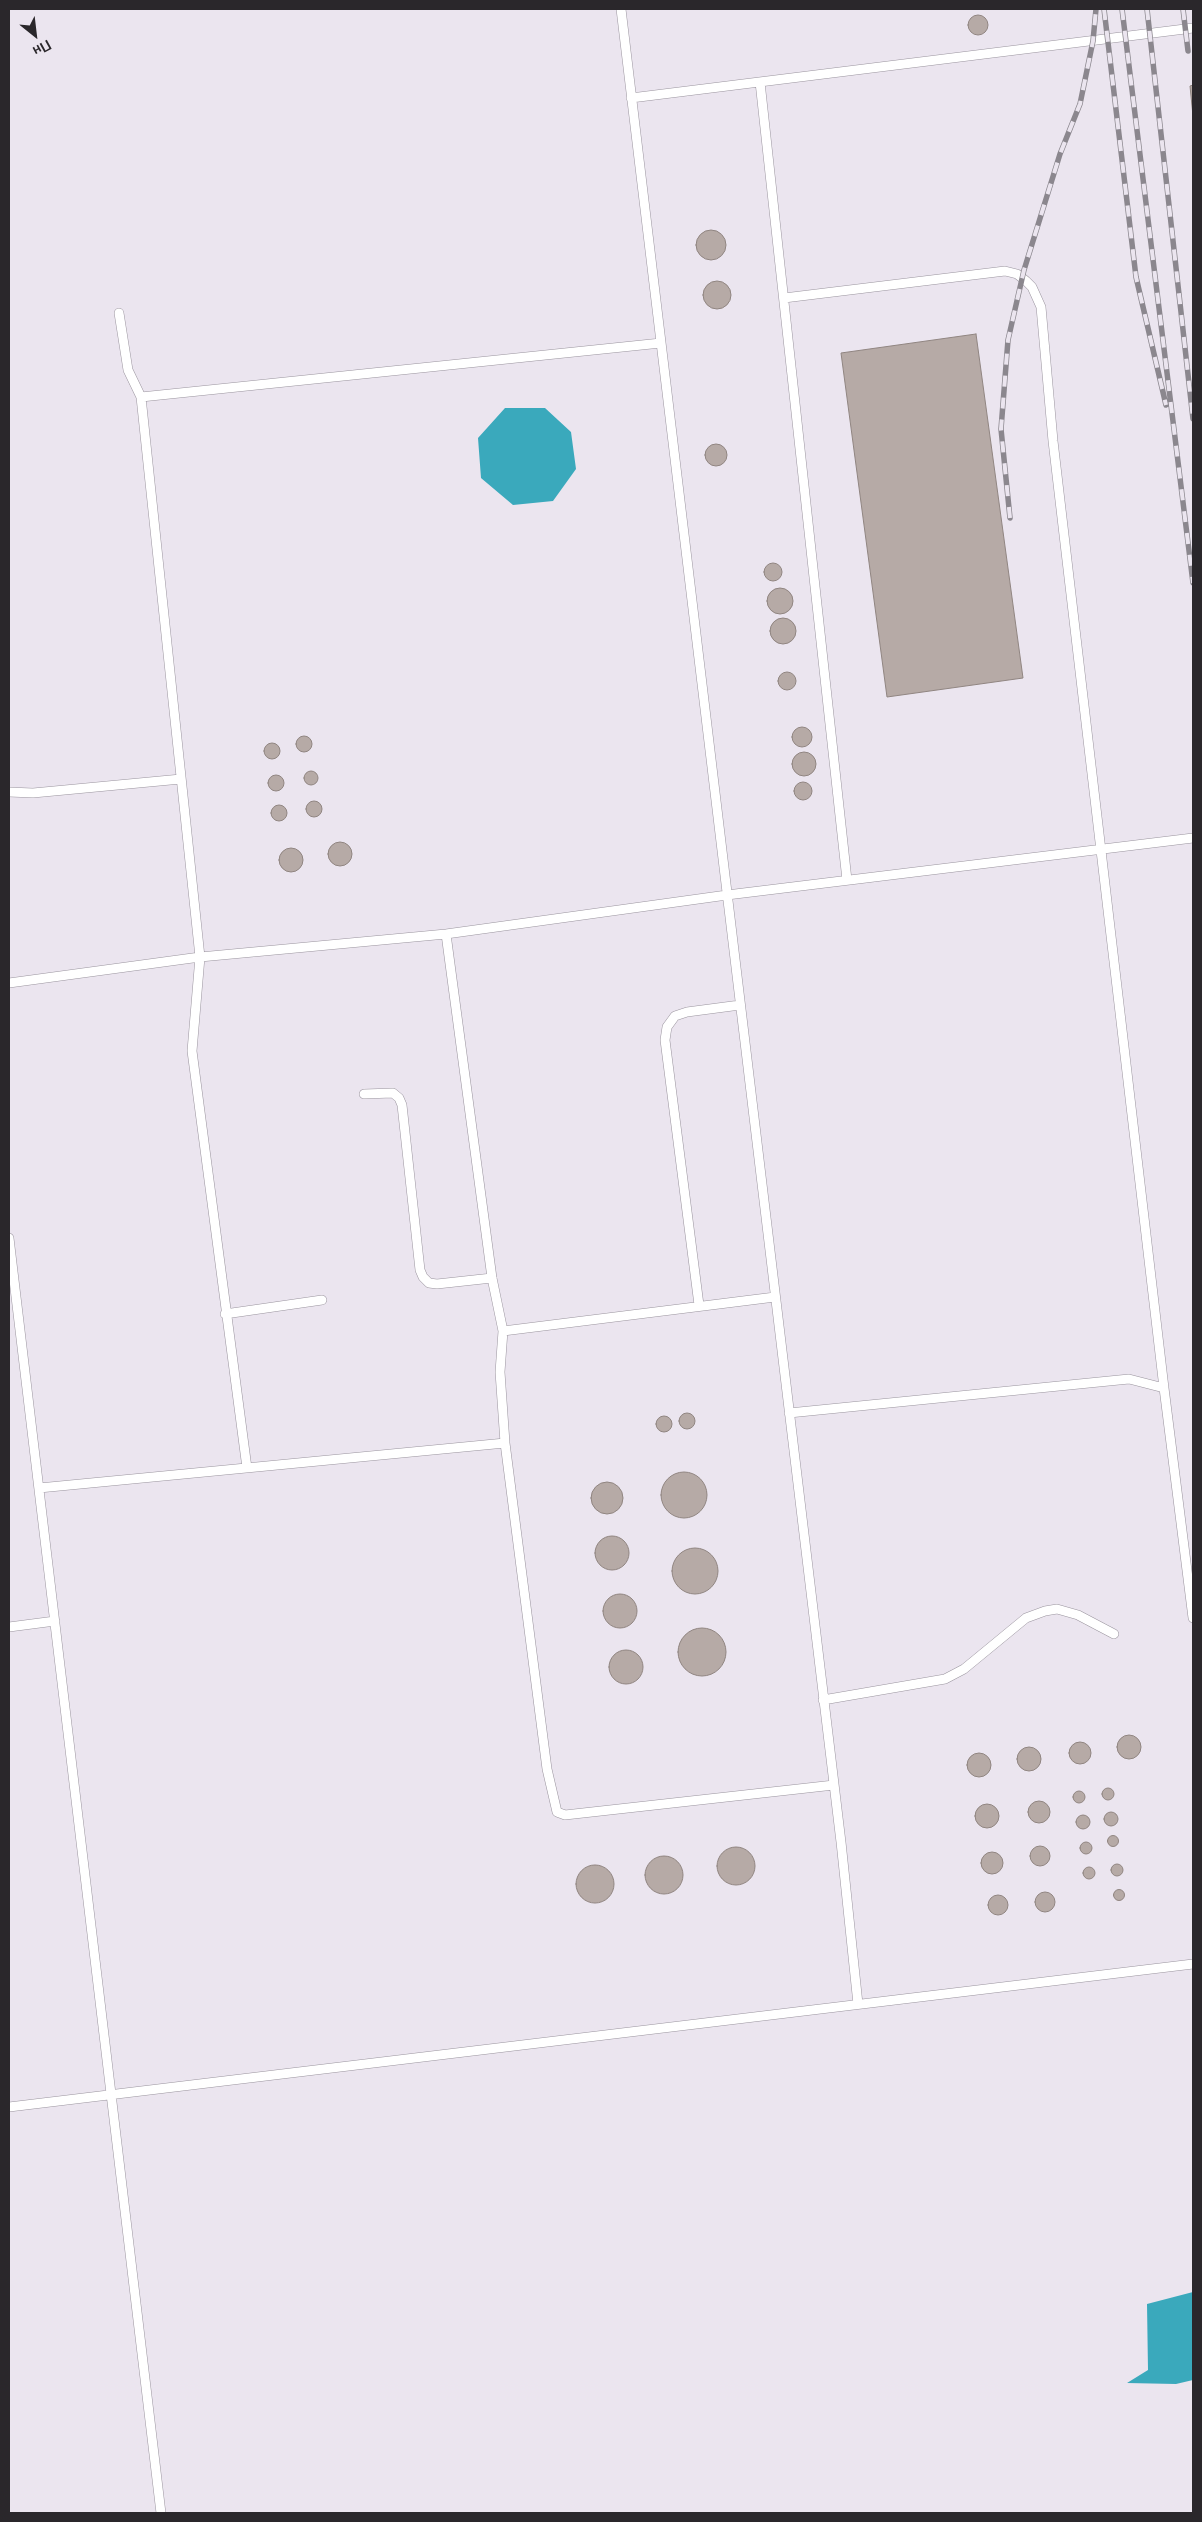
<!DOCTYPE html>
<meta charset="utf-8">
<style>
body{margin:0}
#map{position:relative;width:1202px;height:2522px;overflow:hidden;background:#ebe5ef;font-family:Lato,sans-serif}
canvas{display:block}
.frame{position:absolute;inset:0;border:10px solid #2a272b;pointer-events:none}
.north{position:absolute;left:10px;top:10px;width:50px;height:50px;-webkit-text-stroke:4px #ebe5ef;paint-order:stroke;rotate:151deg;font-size:14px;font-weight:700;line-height:20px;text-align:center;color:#2a272b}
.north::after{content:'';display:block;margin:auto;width:18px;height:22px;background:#2a272b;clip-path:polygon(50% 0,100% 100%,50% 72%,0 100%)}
</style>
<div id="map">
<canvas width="1202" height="2522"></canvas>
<div class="frame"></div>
<div class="north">Пн</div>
</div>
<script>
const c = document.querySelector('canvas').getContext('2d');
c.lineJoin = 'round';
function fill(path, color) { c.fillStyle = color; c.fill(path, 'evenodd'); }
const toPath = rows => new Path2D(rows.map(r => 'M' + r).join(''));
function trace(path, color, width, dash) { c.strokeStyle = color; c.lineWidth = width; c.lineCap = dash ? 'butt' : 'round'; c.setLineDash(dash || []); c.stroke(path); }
fill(toPath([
 [505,408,545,408,571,432,576,469,553,501,513,505,481,478,478,438],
 [1193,2292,1193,2380,1176,2384,1127,2383,1148,2370,1147,2304]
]), '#3aa9bc');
const building = toPath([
 '968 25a10 10 0 1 1 20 0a10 10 0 1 1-20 0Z',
 [1193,85,1193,116,1190,86,1193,85],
 '696 245a15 15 0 1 1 30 0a15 15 0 1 1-30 0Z',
 '703 295a14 14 0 1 1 28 0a14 14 0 1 1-28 0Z',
 [976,334,1023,678,887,697,841,353,976,334],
 '705 455a11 11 0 1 1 22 0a11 11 0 1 1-22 0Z',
 '764 572a9 9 0 1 1 18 0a9 9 0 1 1-18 0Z',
 '767 601a13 13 0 1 1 26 0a13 13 0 1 1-26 0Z',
 '770 631a13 13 0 1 1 26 0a13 13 0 1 1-26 0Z',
 '778 681a9 9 0 1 1 18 0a9 9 0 1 1-18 0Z',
 '792 737a10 10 0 1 1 20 0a10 10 0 1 1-20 0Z',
 '296 744a8 8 0 1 1 16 0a8 8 0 1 1-16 0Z',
 '264 751a8 8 0 1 1 16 0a8 8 0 1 1-16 0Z',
 '792 764a12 12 0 1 1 24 0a12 12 0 1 1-24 0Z',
 '304 778a7 7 0 1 1 14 0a7 7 0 1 1-14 0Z',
 '268 783a8 8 0 1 1 16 0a8 8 0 1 1-16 0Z',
 '794 791a9 9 0 1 1 18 0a9 9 0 1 1-18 0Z',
 '306 809a8 8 0 1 1 16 0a8 8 0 1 1-16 0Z',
 '271 813a8 8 0 1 1 16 0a8 8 0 1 1-16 0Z',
 '328 854a12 12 0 1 1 24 0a12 12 0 1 1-24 0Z',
 '279 860a12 12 0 1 1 24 0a12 12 0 1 1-24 0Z',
 '679 1421a8 8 0 1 1 16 0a8 8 0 1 1-16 0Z',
 '656 1424a8 8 0 1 1 16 0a8 8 0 1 1-16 0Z',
 '661 1495a23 23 0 1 1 46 0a23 23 0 1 1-46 0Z',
 '591 1498a16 16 0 1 1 32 0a16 16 0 1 1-32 0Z',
 '595 1553a17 17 0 1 1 34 0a17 17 0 1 1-34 0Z',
 '672 1571a23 23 0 1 1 46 0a23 23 0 1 1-46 0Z',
 '603 1611a17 17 0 1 1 34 0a17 17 0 1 1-34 0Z',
 '678 1652a24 24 0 1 1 48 0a24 24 0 1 1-48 0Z',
 '609 1667a17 17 0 1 1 34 0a17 17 0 1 1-34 0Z',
 '1117 1747a12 12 0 1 1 24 0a12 12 0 1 1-24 0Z',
 '1069 1753a11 11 0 1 1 22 0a11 11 0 1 1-22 0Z',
 '1017 1759a12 12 0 1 1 24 0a12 12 0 1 1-24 0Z',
 '967 1765a12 12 0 1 1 24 0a12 12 0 1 1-24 0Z',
 '1102 1794a6 6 0 1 1 12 0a6 6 0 1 1-12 0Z',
 '1073 1797a6 6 0 1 1 12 0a6 6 0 1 1-12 0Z',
 '1028 1812a11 11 0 1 1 22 0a11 11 0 1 1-22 0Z',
 '975 1816a12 12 0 1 1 24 0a12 12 0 1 1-24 0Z',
 '1104 1819a7 7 0 1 1 14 0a7 7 0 1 1-14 0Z',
 '1076 1822a7 7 0 1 1 14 0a7 7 0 1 1-14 0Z',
 '1107.5 1841a5.5 5.5 0 1 1 11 0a5.5 5.5 0 1 1-11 0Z',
 '1080 1848a6 6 0 1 1 12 0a6 6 0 1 1-12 0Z',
 '1030 1856a10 10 0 1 1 20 0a10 10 0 1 1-20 0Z',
 '717 1866a19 19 0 1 1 38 0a19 19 0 1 1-38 0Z',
 '981 1863a11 11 0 1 1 22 0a11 11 0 1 1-22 0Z',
 '645 1875a19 19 0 1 1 38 0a19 19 0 1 1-38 0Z',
 '1111 1870a6 6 0 1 1 12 0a6 6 0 1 1-12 0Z',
 '576 1884a19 19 0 1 1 38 0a19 19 0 1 1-38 0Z',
 '1083 1873a6 6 0 1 1 12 0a6 6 0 1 1-12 0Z',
 '1113.5 1895a5.5 5.5 0 1 1 11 0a5.5 5.5 0 1 1-11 0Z',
 '1035 1902a10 10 0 1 1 20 0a10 10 0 1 1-20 0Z',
 '988 1905a10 10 0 1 1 20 0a10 10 0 1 1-20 0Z'
]);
fill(building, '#b6aaa6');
trace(building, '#908581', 1);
const service = toPath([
 [621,9,841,1842,858,2004],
 [760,82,847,880],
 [631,98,1193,28],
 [784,298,1005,271,1017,274,1026,281,1032,287,1041,307,1053,441,1164,1388],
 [119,313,128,370,141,397],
 [9,792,33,793,181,779],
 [446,934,492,1278,503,1331,500,1372,505,1443,547,1769,557,1812,565,1815,834,1785],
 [9,983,200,957,446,934,727,895,1193,838],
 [364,1094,393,1093,399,1098,402,1105,420,1270,423,1277,429,1283,437,1284,492,1278],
 [9,1238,161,2513],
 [699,1305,665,1040,667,1027,675,1016,687,1012,740,1005],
 [225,1314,322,1300],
 [503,1331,775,1297],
 [789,1413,1129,1379,1164,1388,1193,1618],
 [247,1468,192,1051,200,957,141,397,661,343],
 [39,1488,505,1443],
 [9,1627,55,1621],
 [823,1700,945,1679,964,1669,1026,1618,1045,1611,1057,1609,1078,1615,1114,1634],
 [9,2107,1193,1964]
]);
trace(service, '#9a949e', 10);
trace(service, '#fff', 9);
const rail = toPath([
 [1104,9,1136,277,1166,405],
 [1122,9,1193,583],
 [1147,9,1193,419],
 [1183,9,1188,51],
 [1010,518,1001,429,1008,340,1024,270,1060,154,1080,104,1093,41,1096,9]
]);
trace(rail, '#8b878e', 5.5);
trace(rail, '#ebe5ef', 4, [11]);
</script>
